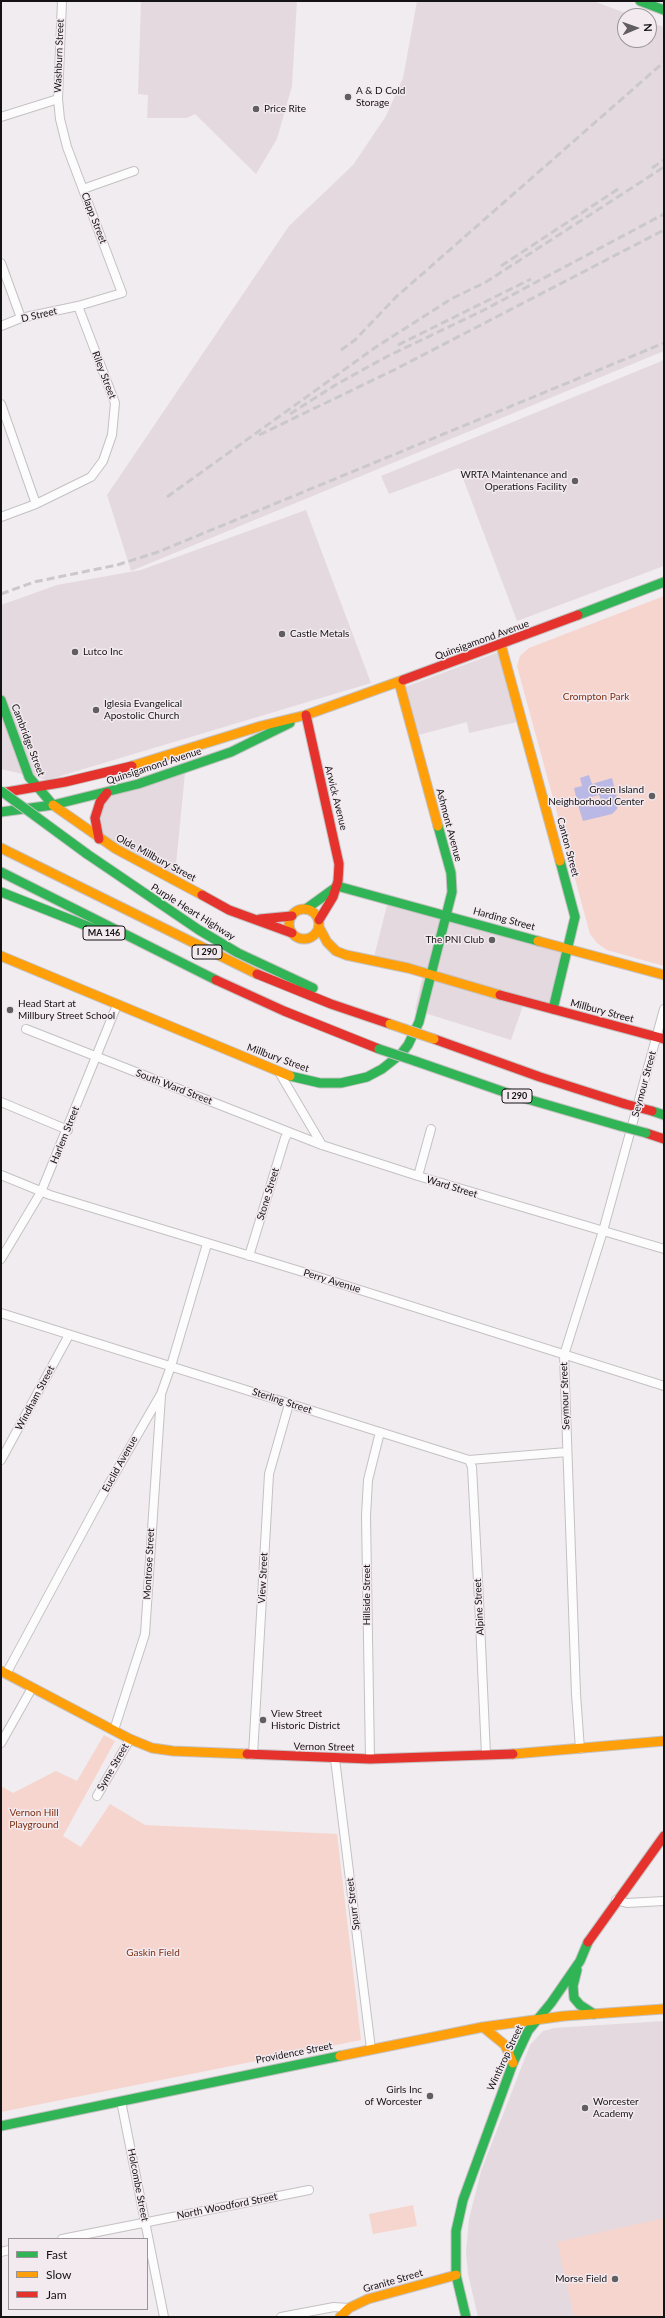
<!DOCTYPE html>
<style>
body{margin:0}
#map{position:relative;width:665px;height:2318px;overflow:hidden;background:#f1ecef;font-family:Lato,sans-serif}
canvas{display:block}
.frame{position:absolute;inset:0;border:2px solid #141213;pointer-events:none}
.legend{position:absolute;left:8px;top:2238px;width:140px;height:72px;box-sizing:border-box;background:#f3eaf0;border:1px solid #9a9498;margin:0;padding:5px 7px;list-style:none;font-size:12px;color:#141213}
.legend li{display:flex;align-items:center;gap:8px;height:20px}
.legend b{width:20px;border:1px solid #9a9498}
.north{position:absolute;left:617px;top:8px;width:40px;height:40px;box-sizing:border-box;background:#f3eaf0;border:1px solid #9a9498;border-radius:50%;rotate:88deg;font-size:11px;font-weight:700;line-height:16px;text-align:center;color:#141213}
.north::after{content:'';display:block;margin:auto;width:14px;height:18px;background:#615e60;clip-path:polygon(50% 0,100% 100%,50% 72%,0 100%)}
</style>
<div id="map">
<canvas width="665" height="2318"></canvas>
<div class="frame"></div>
<ul class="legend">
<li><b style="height:5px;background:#30b455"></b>Fast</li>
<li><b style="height:5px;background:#ff9f0a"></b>Slow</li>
<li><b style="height:5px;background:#e5322d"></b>Jam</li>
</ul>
<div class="north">N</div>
</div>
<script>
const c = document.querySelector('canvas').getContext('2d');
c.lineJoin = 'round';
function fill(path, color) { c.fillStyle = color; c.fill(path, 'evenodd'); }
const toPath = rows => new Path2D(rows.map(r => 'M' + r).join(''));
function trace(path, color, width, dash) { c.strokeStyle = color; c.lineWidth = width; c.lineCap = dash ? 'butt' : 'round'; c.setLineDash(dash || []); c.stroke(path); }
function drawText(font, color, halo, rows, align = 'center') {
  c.font = font + ' Lato,sans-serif'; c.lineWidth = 3; c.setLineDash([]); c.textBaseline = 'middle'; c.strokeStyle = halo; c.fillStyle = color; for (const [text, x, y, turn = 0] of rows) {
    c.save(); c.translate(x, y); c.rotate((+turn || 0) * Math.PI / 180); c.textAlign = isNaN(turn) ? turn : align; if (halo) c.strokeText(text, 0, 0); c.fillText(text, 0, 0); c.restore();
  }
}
fill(toPath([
 [141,1,297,1,292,86,277,139,256,174,195,114,187,118,147,118,148,95,138,94],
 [417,1,593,1,634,16,625,16,625,40,649,40,649,22,664,27,664,351,131,571,107,495,289,226,353,165,386,116,403,78],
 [664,360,664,566,517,621,459,468,389,494,381,476],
 [306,510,371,683,47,780,1,769,1,605,57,585,141,570],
 [499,652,517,722,469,733,467,722,411,737,397,690],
 [185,773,175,875,102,836,99,809,106,797],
 [389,897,568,944,550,1006,525,1000,511,1040,415,1010,424,970,374,957],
 [664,2021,664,2317,478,2317,468,2274,466,2252,469,2219,481,2171,530,2045,543,2031,554,2028]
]), '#e4d9df');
fill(toPath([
 [664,596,664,966,607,950,597,943,590,934,517,666,520,656,529,648],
 [104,1735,115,1741,63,1836,81,1847,110,1804,145,1825,337,1834,361,2040,1,2112,1,1786,13,1793,56,1771,77,1781],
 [413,2205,417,2226,373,2234,369,2214],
 [664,2218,664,2317,574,2317,557,2242]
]), '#f5d5cd');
fill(toPath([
 [589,775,592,784,612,778,618,802,617,809,612,814,583,821,578,805,601,799,599,795,577,801,574,788,582,786,580,778]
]), '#bab8e4');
const street = toPath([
 [1,117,58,99,62,1],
 [83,189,134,171],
 [1,263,21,318],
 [1,326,21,318,78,306,122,293,67,147,60,119,58,99],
 [1,404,36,504],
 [1,517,36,504,91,477,103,461,112,435,115,403,78,306],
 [26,1029,322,1145,418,1176,664,1249],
 [279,1072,322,1145],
 [1,1102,68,1130],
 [1,1175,50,1195,303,1272,664,1386],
 [418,1176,431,1129],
 [249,1256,285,1138,289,1132],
 [1,1259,41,1192,117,1005],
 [1,1313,469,1460,567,1452],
 [1,1460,69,1335],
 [469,1460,472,1467,479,1600,486,1755],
 [6,1674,102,1496,161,1394,171,1366,207,1244],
 [114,1730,145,1634,161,1396],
 [1,1743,32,1688],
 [580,1749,576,1694,564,1355,603,1231,664,1009],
 [253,1755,269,1474,289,1404],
 [335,1759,371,2049],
 [370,1759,366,1516,368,1480,380,1432],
 [97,1796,130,1739],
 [616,1900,627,1903,664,1901],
 [121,2101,164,2317],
 [62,2239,309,2190],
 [1,2252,9,2250],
 [281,2317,334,2307,349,2308]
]);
const fast = toPath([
 [640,1,664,10],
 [578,615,664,582],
 [1,700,29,777,53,805],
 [1,812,53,805,138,784,231,752,290,723],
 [87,854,199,930,238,953,313,988],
 [1,872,216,980],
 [337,886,538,941],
 [1,892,97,930],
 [306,909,335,888],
 [553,1009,575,917,560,861],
 [415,1061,510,1094,620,1126],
 [290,1076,320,1083,341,1083,367,1077,382,1069,401,1054,408,1045,419,1022,452,892,451,873,438,826],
 [652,1111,664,1115],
 [577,1970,573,1986,574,1998,580,2005,594,2014],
 [1,2126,340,2056],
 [466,2317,456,2275,456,2231,463,2200,513,2063,528,2031,551,2003,580,1961,588,1942]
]);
const slow = toPath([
 [501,645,560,861],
 [399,682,438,826],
 [132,766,261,726,306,715,403,680],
 [53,805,116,849,202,895],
 [1,848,257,974],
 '289 924a15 15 0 1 1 30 0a15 15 0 1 1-30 0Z',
 [319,927,327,942,336,951,346,955,408,968,500,995],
 [538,941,664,975],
 [1,956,290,1076],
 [1,1671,130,1739,152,1748,173,1751,247,1754],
 [513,1754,664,1741],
 [483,2027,505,2045,513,2063],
 [340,2056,483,2027,564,2016,664,2009],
 [340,2317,349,2308,368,2299,456,2275]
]);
const jam = toPath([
 [403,680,578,615],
 [306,715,339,864,338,881,333,897,319,920],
 [1,793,65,782,132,766],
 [99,839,95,818,100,802,107,793],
 [202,895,229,910,292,933],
 [260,919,292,916],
 [257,974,331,1004,390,1024],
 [216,980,284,1011,379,1049],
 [500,995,664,1039],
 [434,1039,540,1077,625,1104],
 [646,1133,664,1139],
 [247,1754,370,1759,513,1754],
 [588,1942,664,1836]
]);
trace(street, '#c4c1c2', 10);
trace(fast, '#c4c1c2', 11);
trace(slow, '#c4c1c2', 11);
trace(jam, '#c4c1c2', 11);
trace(street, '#fdfcfd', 8);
trace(fast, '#30b455', 9);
trace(slow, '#ff9f0a', 9);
trace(jam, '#e5322d', 9);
trace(toPath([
 [652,168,664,160],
 [501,266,618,189],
 [398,345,531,279],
 [341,350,355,340,396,297,664,62],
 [290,414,337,384,388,356,482,311,664,214],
 [259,435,396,369,664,230],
 [167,497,376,347,451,299,486,282,664,167],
 [1,594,34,582,117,565,158,552,664,343]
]), '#cac8ca', 3, [8, 4]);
const fastBridge = toPath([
 [1,791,87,854],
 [379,1049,415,1061],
 [620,1126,646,1133]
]);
const slowBridge = toPath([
 [390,1024,434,1039]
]);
const jamBridge = toPath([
 [625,1104,652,1111]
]);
trace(fastBridge, '#c4c1c2', 11, []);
trace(slowBridge, '#c4c1c2', 11, []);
trace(jamBridge, '#c4c1c2', 11, []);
trace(fastBridge, '#30b455', 9);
trace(slowBridge, '#ff9f0a', 9);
trace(jamBridge, '#e5322d', 9);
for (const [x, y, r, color] of [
 [348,97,4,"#615e60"],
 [256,109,4,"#615e60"],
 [575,481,4,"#615e60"],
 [282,634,4,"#615e60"],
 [75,652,4,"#615e60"],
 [96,710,4,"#615e60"],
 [652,796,4,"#615e60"],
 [492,940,4,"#615e60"],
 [10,1010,4,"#615e60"],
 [263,1720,4,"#615e60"],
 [430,2096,4,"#615e60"],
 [585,2108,4,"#615e60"],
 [615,2279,4,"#615e60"]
]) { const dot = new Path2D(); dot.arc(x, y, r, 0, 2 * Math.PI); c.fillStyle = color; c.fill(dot); trace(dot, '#f3eaf0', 1.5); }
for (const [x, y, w] of [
 [104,933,42],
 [207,952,30],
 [517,1096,30]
]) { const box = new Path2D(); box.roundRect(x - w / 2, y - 7, w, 14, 3); c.fillStyle = '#f3eaf0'; c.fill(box); trace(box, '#141213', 1); }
drawText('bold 9px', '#141213', null, [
 ["MA 146",104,933],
 ["I 290",207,952],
 ["I 290",517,1096]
]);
drawText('10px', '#141213', '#f3eaf0', [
 ["Washburn Street",59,56,-88],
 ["Clapp Street",94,218,69],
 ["D Street",39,315,-13],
 ["Riley Street",104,375,69],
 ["Quinsigamond Avenue",482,640,-20],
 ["Cambridge Street",28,740,69],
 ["Quinsigamond Avenue",154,766,-18],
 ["Arwick Avenue",336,798,76],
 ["Ashmont Avenue",449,825,75],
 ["Canton Street",568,847,75],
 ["Olde Millbury Street",156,858,28],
 ["Purple Heart Highway",193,912,32],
 ["Harding Street",504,919,15],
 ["Millbury Street",602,1011,15],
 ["Millbury Street",278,1058,20],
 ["Seymour Street",644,1084,-75],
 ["South Ward Street",174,1087,21],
 ["Harlem Street",65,1135,-68],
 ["Ward Street",452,1187,17],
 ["Stone Street",268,1194,-73],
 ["Perry Avenue",332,1281,17],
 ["Seymour Street",565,1396,-92],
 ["Windham Street",35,1398,-62],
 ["Sterling Street",282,1401,18],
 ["Euclid Avenue",120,1464,-61],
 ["Montrose Street",149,1564,-87],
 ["View Street",263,1578,-87],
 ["Hillside Street",367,1595,-90],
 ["Alpine Street",479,1607,-93],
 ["Vernon Street",324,1747,1],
 ["Syme Street",113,1767,-60],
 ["Spurr Street",353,1904,-97],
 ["Providence Street",294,2053,-11],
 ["Winthrop Street",505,2058,-65],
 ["Holcombe Street",138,2185,79],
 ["North Woodford Street",227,2206,-11],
 ["Granite Street",393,2281,-16]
]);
drawText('10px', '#141213', '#f3eaf0', [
 ["A & D Cold",356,91],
 ["Storage",356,103],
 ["Price Rite",264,109],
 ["WRTA Maintenance and",567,475,"right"],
 ["Operations Facility",567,487,"right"],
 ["Castle Metals",290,634],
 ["Lutco Inc",83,652],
 ["Iglesia Evangelical",104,704],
 ["Apostolic Church",104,716],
 ["Green Island",644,790,"right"],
 ["Neighborhood Center",644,802,"right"],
 ["The PNI Club",484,940,"right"],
 ["Head Start at",18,1004],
 ["Millbury Street School",18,1016],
 ["View Street",271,1714],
 ["Historic District",271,1726],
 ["Girls Inc",422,2090,"right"],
 ["of Worcester",422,2102,"right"],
 ["Worcester",593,2102],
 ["Academy",593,2114],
 ["Morse Field",607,2279,"right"]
], 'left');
drawText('10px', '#7f2e0e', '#f3eaf0', [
 ["Crompton Park",596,697],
 ["Vernon Hill",34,1813],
 ["Playground",34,1825],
 ["Gaskin Field",153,1953]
]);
</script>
